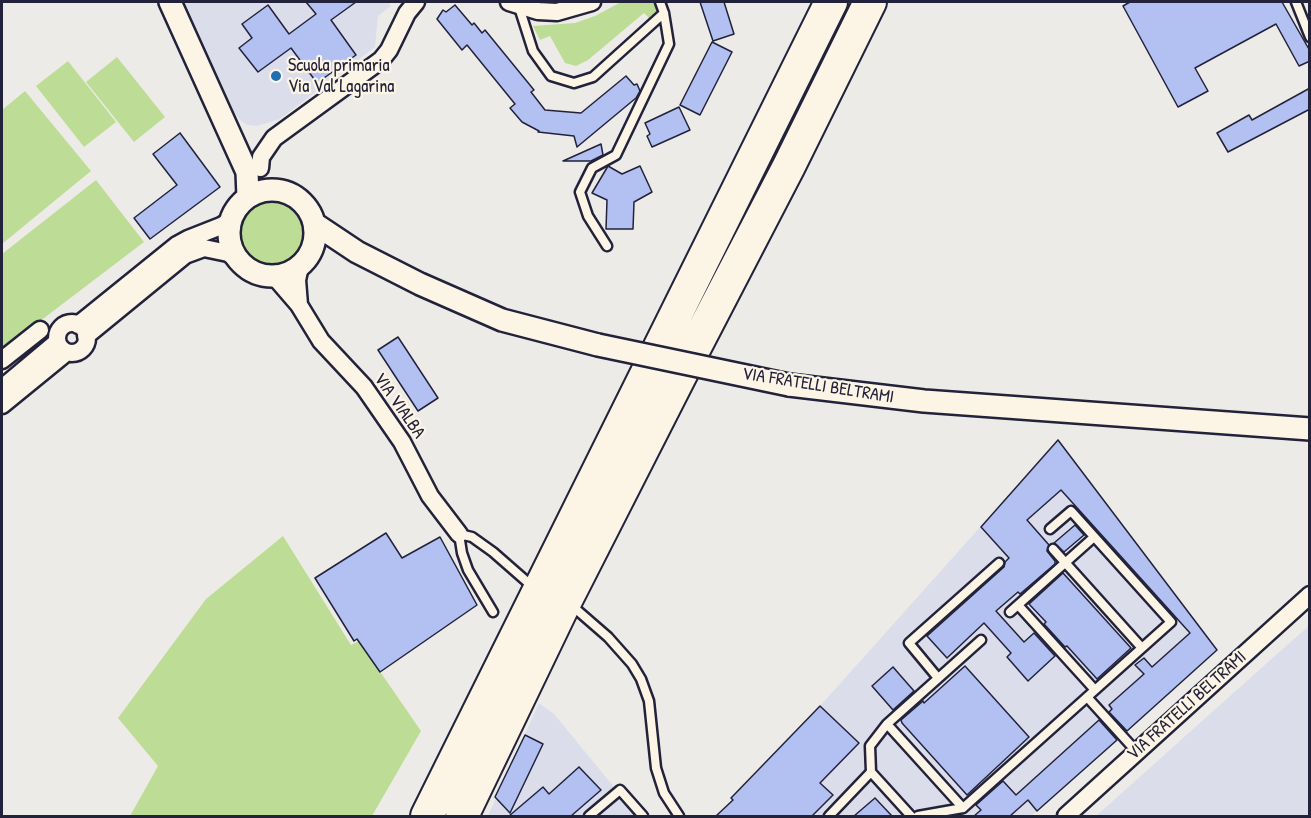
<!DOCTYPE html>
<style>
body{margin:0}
#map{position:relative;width:1311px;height:818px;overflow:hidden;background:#edebe7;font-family:"Patrick Hand",sans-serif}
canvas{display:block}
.frame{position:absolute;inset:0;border:3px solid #22223b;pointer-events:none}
</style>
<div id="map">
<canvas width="1311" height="818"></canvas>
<div class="frame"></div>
</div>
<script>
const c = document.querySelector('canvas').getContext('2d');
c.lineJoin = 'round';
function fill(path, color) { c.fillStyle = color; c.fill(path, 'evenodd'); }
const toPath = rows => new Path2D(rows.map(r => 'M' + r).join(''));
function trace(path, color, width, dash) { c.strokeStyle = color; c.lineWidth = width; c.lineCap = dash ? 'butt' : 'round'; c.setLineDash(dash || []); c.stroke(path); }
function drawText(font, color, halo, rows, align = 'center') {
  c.font = font + ' "Patrick Hand",sans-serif'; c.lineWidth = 4.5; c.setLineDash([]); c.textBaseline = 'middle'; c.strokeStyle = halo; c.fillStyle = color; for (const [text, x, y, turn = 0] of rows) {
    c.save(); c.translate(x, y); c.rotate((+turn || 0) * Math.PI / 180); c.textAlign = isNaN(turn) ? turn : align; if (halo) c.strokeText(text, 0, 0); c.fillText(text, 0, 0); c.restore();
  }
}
fill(toPath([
 [183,2,388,2,391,6,378,16,375,47,280,119,257,126,247,125,240,120,229,105],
 [1058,440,1217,649,1031,816,719,816,718,814,732,800,731,798,820,706],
 [1309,626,1309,816,1096,816,1287,645],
 [539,703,554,714,638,816,488,816]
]), '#dbdeea');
fill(toPath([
 [621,2,655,2,657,12,651,20,644,13,588,60,576,66,565,63,550,36,540,40,533,26,575,23,595,16],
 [117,57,165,117,134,142,86,82],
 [68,61,116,122,84,147,36,86],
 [25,91,91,171,2,244,2,110],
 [96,180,144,242,2,350,2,254],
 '240 234a32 32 0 1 1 64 0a32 32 0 1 1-64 0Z',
 [283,536,351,645,359,641,421,731,372,816,130,816,158,766,118,718,206,599]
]), '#bddd96');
const building = toPath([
 [306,2,356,2,331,20,356,55,317,83,291,48,258,72,239,48,252,38,242,24,268,5,289,34,316,14,306,2],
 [700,2,724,2,734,34,713,41,700,2],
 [1130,2,1282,2,1310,51,1310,61,1299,66,1276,24,1195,68,1208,91,1178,107,1123,6,1130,2],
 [455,5,472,25,474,23,482,33,485,30,534,90,531,92,545,110,581,113,626,76,634,85,637,84,640,91,636,98,577,147,574,136,538,132,539,131,522,122,510,108,515,104,467,45,462,50,437,19,443,10,446,12,455,5],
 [712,42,732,52,700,115,680,105,712,42],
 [1310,88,1310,109,1228,152,1217,133,1249,115,1252,120,1310,88],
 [679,107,690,130,652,147,647,136,650,134,645,123,679,107],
 [180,133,220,187,150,239,134,218,177,185,153,154,180,133],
 [601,144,603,155,591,161,563,161,601,144],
 [608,166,622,174,640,166,652,192,634,202,633,229,606,229,607,200,592,193,608,166],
 [398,337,438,398,418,411,378,350,398,337],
 [1058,440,1217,650,1127,731,1109,712,1112,709,1109,705,1144,674,1135,665,1144,658,1152,667,1190,633,1061,490,1027,520,1049,545,1047,551,1055,561,1055,564,1020,594,1018,592,996,611,1024,642,1034,633,1055,656,1028,681,1007,657,1011,653,984,623,947,658,927,636,1004,567,1005,562,1009,558,981,527,1058,440],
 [1075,525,1084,535,1064,552,1054,543,1075,525],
 [386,533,402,558,440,537,477,605,380,672,357,639,354,641,315,578,386,533],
 [1063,573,1131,648,1097,679,1067,646,1065,647,1044,624,1046,622,1029,604,1063,573],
 [965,666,1029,737,967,795,902,723,901,720,923,701,924,703,965,666],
 [893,667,914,691,893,710,872,686,893,667],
 [820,706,859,743,820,783,833,795,812,816,716,816,733,800,731,798,820,706],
 [1099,720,1117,740,1037,811,1028,800,1010,816,974,816,981,810,976,805,1003,781,1016,795,1099,720],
 [525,735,543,744,510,813,495,797,525,735],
 [579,767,601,790,571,816,509,816,543,787,549,794,579,767],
 [875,798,892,816,854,816,875,798]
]);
fill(building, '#b2c1f1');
trace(building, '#22223b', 1.5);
const service = toPath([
 [1296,2,1310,37],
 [518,4,533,51,551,76,574,83,593,77,664,13],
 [607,246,588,216,580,192,592,168,616,155,669,44,664,13,660,2],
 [1053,549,1142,648],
 [570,604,608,637,632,664,641,679,649,701,656,768,664,793,679,816],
 [1018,605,1095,690],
 [493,612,468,570,462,553,459,534,472,537,493,552,533,587],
 [1010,612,1094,537],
 [938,678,909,643,999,563],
 [1087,697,1136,751],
 [887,724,963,808,1171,622,1071,511,1050,529],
 [589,816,620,790,643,816],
 [829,816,871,772],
 [911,816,871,772,870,746,887,724,981,640],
 [918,816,963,808]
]);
const minor = toPath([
 [509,2,538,11,557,12,592,2],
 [260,168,261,157,274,138,381,60,389,50,407,13,416,2],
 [274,276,299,305,321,341,364,387,402,442,430,496,459,534],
 [299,305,297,280,300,266],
 '57 338a15 15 0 1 1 30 0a15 15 0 1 1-30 0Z',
 [78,325,177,245,188,239,221,226,231,220],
 [86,336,185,255,204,248,228,253,238,260],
 [2,360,40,330],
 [2,388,57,342],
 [2,405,67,352],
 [1066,816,1310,595]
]);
const tertiary = toPath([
 [170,2,247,172,248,197],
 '229 233a43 43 0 1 1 86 0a43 43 0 1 1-86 0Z',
 [315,224,357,252,420,284,502,320,598,345],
 [789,385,924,401,1310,429]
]);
const motorway = toPath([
 [427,816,831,2],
 [462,816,566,600,681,374,789,166,870,2]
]);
trace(service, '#22223b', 13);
trace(minor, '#22223b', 21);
trace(tertiary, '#22223b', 26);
trace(motorway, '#22223b', 36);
trace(service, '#fcf5e5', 8);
trace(minor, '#fcf5e5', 16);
trace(tertiary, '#fcf5e5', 21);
trace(motorway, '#fcf5e5', 32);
const tertiaryBridge = toPath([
 [598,345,789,385]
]);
trace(tertiaryBridge, '#22223b', 26, []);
trace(tertiaryBridge, '#fcf5e5', 21);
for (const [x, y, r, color] of [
 [276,76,6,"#1f6fb2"]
]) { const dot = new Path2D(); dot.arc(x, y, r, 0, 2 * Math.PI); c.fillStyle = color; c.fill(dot); trace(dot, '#fcf5e5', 2); }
drawText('18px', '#22223b', '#fcf5e5', [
 ["Scuola primaria",288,66],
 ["Via Val Lagarina",288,87]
], 'left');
drawText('18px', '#22223b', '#fcf5e5', [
 ["VIA FRATELLI BELTRAMI",818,386,9],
 ["VIA VIALBA",399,406,55],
 ["VIA FRATELLI BELTRAMI",1187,706,-42]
]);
</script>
